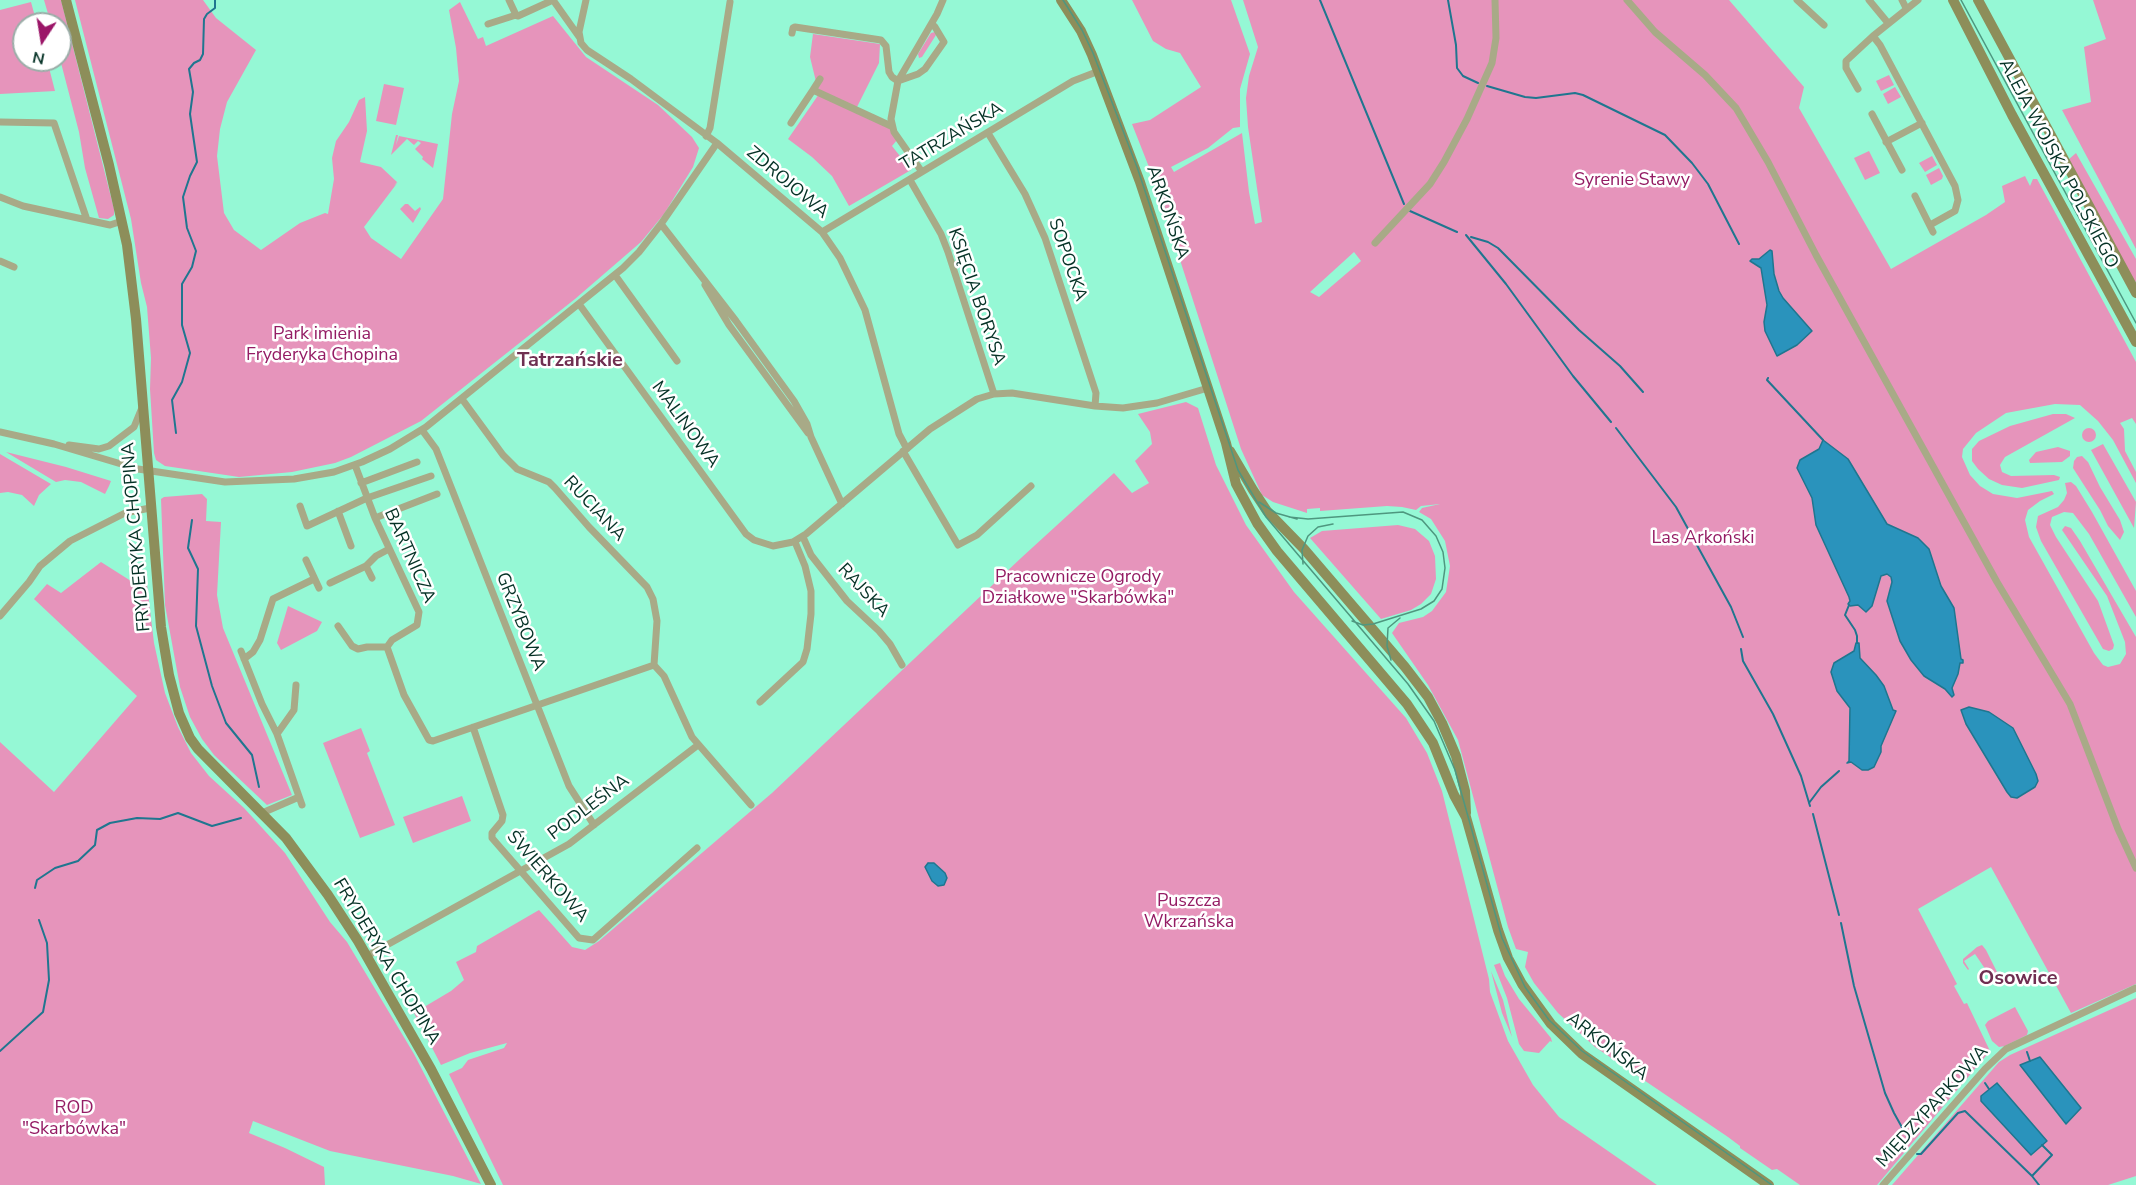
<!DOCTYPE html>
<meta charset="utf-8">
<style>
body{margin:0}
#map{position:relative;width:2136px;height:1185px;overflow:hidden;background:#95f8d5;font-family:"Nunito Sans",sans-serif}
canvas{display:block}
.north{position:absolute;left:12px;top:12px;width:60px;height:60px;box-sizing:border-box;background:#fff;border:2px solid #9bada8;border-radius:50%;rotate:192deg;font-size:16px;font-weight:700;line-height:24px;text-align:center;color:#043125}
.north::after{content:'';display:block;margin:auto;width:21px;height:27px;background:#9b1668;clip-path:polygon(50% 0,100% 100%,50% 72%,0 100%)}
</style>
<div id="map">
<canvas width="2136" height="1185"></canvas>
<div class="north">N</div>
</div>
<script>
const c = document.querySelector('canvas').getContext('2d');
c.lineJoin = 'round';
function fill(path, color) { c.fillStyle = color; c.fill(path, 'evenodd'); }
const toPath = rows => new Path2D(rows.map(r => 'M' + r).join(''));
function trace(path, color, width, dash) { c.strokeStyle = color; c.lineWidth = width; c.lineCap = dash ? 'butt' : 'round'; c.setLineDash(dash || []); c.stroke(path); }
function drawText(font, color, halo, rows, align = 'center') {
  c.font = font + ' "Nunito Sans",sans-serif'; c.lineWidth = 5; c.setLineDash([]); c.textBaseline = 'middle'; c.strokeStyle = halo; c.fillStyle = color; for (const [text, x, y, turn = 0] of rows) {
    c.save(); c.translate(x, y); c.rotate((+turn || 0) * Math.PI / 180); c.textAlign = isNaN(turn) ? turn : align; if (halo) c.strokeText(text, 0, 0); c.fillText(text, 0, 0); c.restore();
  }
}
fill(toPath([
 [44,0,61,0,114,209,114,215,108,219,99,218,85,168,79,132,60,59,60,24,51,24],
 [75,0,203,0,216,18,256,50,227,102,220,129,217,156,224,213,234,230,261,250,300,223,325,213,328,214,334,179,332,158,336,141,349,122,359,100,365,97,367,131,360,162,381,167,397,182,394,186,398,182,364,227,371,238,401,259,443,199,452,114,459,81,456,48,449,10,460,2,478,39,483,37,486,46,553,16,586,57,658,105,692,137,699,148,693,167,664,214,641,242,575,299,421,421,351,457,335,463,292,472,239,477,165,466,156,460,154,453,150,389,151,358,147,307,141,283,131,219],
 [1132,0,1231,0,1250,54,1240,89,1240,127,1233,128,1208,148,1171,167,1174,172,1242,133,1249,192,1255,224,1262,222,1248,127,1246,98,1249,76,1258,47,1243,0,1729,0,1804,87,1799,108,1891,269,1986,215,2005,202,2002,186,2025,176,2030,186,2033,179,2037,179,2136,362,2136,424,2132,418,2120,423,2124,429,2125,451,2136,472,2136,483,2113,440,2098,421,2080,405,2055,404,2006,413,1976,433,1963,449,1962,457,1970,475,1980,486,1993,494,2017,498,2052,491,2054,494,2040,501,2028,510,2025,520,2029,537,2094,653,2103,665,2108,667,2120,664,2126,654,2125,642,2107,596,2062,530,2065,526,2071,528,2080,541,2136,637,2136,984,2071,1013,1991,867,1918,909,1957,984,1954,986,1964,1004,1967,1003,1990,1051,1877,1185,1800,1185,1777,1169,1772,1170,1740,1148,1740,1146,1728,1137,1595,1047,1558,1013,1534,983,1525,967,1528,952,1516,949,1508,927,1458,740,1428,685,1392,633,1399,623,1423,617,1432,611,1446,592,1450,566,1445,541,1431,519,1419,512,1422,508,1440,504,1421,506,1416,510,1402,507,1387,506,1320,511,1320,508,1307,509,1307,513,1273,502,1262,495,1241,449,1181,263,1175,233,1132,124,1150,120,1201,87,1180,53,1166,49,1153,41],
 [1354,252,1361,261,1319,297,1310,292],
 [2093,0,2136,0,2136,249,2062,110,2091,102,2084,47,2106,39],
 [31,2,37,24,24,24,24,60,47,60,55,91,0,94,0,10],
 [935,32,936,35,922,57,919,58,918,54,931,33],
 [813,34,880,44,879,63,855,111,890,128,897,140,892,146,911,170,849,206,832,176,812,157,788,139,819,94,810,57],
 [1889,75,1894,85,1881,91,1876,81],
 [384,84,404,88,396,125,376,121],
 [1895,87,1901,97,1888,104,1883,94],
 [396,135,398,135,396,145,399,136,438,144,433,168,422,159,423,157,415,149,421,143,418,141,414,145,407,139,391,155],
 [1869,151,1880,173,1865,180,1854,158],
 [2076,153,2136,259,2136,282,2133,280,2068,160],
 [1932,156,1937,165,1925,172,1919,163],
 [1939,168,1943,176,1942,179,1931,185,1926,175],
 [405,204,408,204,415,211,420,207,421,209,413,223,400,209],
 [1186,402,1198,408,1216,465,1246,525,1294,592,1406,718,1427,753,1442,791,1489,979,1490,992,1508,1041,1533,1085,1559,1117,1657,1185,503,1185,449,1074,462,1068,468,1060,504,1048,507,1043,470,1053,441,1065,414,1013,451,991,464,980,456,962,476,952,477,946,539,910,572,947,585,950,599,941,772,793,1021,558,1114,473,1132,493,1149,483,1135,461,1152,444,1150,432,1138,414],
 [2053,414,2066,414,2075,418,2005,457,2000,465,2002,472,2011,476,2054,475,2060,477,2059,480,2022,488,2002,485,1989,479,1978,469,1972,461,1972,449,1979,441,2010,426],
 '2082 435a7 7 0 1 1 14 0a7 7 0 1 1-14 0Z',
 [2103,444,2136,502,2134,528,2091,450],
 [2058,447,2070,451,2070,456,2062,462,2030,463,2029,460,2036,452],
 [6,452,66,467,111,481,109,486,105,494,81,482,65,480,56,482],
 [0,454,51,484,39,495,34,506,22,495,8,492,0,493],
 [2082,456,2088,462,2100,487,2120,520,2124,532,2120,540,2108,526,2100,510,2073,468,2074,461,2077,457],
 [2071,482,2076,486,2092,512,2136,591,2136,617,2089,534,2073,513,2064,512,2052,517,2050,525,2056,537,2098,601,2114,645,2113,649,2109,651,2103,649,2041,541,2036,527,2038,516,2058,507,2064,500,2067,493,2065,483],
 [202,494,207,499,206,521,221,522,217,595,223,628,292,795,267,805,214,755,202,739,190,717,180,687,165,605,161,499,164,497],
 [1398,525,1415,529,1429,541,1435,556,1436,579,1431,594,1421,604,1411,610,1381,619,1310,538,1322,531],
 [101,562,131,581,147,585,154,643,165,693,178,727,191,753,209,776,244,808,285,853,330,922,347,942,414,1054,481,1184,453,1176,330,1151,253,1121,249,1133,285,1148,324,1167,325,1185,0,1185,0,742,54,792,137,696,34,599,47,584,61,593],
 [288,606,322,622,317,631,281,650,277,643],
 [361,728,370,751,367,753,395,825,360,838,323,743],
 [462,796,471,821,413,843,403,817],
 [1982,945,1986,950,1997,972,1990,976,1975,954,1964,961,1969,969,1968,970,1963,963,1963,959,1977,947],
 [1500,963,1505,976,1519,999,1551,1038,1552,1042,1550,1041,1539,1053,1524,1051,1519,1044,1507,998,1494,965],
 [1491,971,1503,1000,1512,1037,1502,1013],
 [2136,998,2136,1176,2108,1185,1892,1185,1999,1062,2010,1055],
 [2021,1066,2081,1108,2066,1124,2065,1124],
 [1998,1083,2046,1141,2032,1155,1981,1101,1981,1096],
 [2015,1007,2028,1031,2027,1035,2005,1046,1999,1047,1992,1041,1985,1025,1988,1021]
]), '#e694bb');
const water = toPath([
 [1770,250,1772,251,1774,274,1779,291,1783,298,1812,331,1797,345,1777,356,1765,331,1764,322,1767,305,1761,268,1750,261,1752,259,1759,259,1770,250],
 [1823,440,1848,459,1887,524,1918,538,1929,549,1941,586,1954,608,1961,659,1963,660,1963,663,1960,663,1958,674,1952,688,1954,695,1952,697,1945,689,1924,676,1911,660,1900,641,1887,601,1892,582,1891,577,1887,574,1881,576,1872,606,1866,612,1858,605,1850,606,1848,604,1850,601,1849,597,1816,525,1812,498,1797,468,1800,460,1819,449,1823,440],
 [1856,643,1859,643,1860,658,1876,675,1884,686,1893,710,1896,711,1881,746,1881,752,1874,767,1868,770,1862,770,1851,762,1847,763,1849,761,1850,708,1837,691,1831,672,1834,663,1854,651,1856,643],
 [1969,707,1989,712,2013,728,2036,774,2038,781,2035,787,2017,798,2011,797,2007,792,1966,724,1961,710,1969,707],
 [928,863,934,863,945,873,947,878,944,885,938,886,932,881,925,867,928,863],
 [2040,1057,2081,1108,2066,1124,2020,1065,2040,1057],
 [1997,1083,2047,1141,2031,1155,1981,1101,1981,1096,1997,1083]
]);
fill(water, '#2a93bc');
trace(water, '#1f768f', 1.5);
trace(toPath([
 [1320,0,1404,204],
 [1448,0,1456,45,1457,68,1463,76,1478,83],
 [1487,86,1525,97,1536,98,1575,93,1583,95,1665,135,1692,163,1708,184,1739,244],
 [1410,211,1457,232],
 [1466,235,1506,284,1573,376,1611,422],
 [1471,237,1488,242,1498,248,1579,330,1620,366,1643,392],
 [1768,378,1767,380,1823,440],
 [1616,428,1676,507,1731,607,1743,637],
 [176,433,172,400,182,382,190,353,182,325,182,284,192,267,196,251,187,228,183,197,190,176,197,162,190,114,193,92,189,69,194,63,200,60,203,54,204,19,207,14,215,8,215,0],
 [192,520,188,548,198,569,196,626,212,686,226,723,252,755,259,787],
 [1849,605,1845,615,1855,630,1857,636,1857,643],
 [1741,649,1743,661,1773,714,1801,776,1810,806],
 [1809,803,1821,787,1839,771],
 [1813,814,1839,915],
 [35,888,37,880,55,868,78,861,95,845,97,830,110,823,137,818,160,819,178,813,212,826,241,818],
 [1841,923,1854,986,1885,1093,1894,1113,1909,1140],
 [0,1051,43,1012,49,980,47,943,39,920],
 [2027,1052,2030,1061],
 [1985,1083,1989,1089],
 [1917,1154,1921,1154,1958,1113,1965,1111,2032,1176],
 [2039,1185,2032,1176,2052,1155,2042,1145]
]), '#1f768f', 2);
trace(toPath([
 [509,0,516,15,518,16,553,0,580,38],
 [586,0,579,32,581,43,587,50,631,79,717,143,822,232,840,258,865,310,899,434,907,449],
 [1627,0,1655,32,1705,75,1736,108,1768,162,1816,255,1997,582,2070,704,2118,829,2136,868],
 [1797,0,1824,25],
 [1869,0,1888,23],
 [1902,0,1906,8],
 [1918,0,1873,36,1880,45,1955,186,1958,200,1955,211,1930,225],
 [488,24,516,15],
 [792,33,793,28,795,27,881,40,886,46,889,72,892,77,898,81,937,14,943,0],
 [1858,89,1846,68,1846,61,1873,36],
 [813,90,820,79],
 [1872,114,1902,170],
 [0,122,54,123,87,220],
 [791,123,813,90,891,126],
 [988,133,1025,194,1045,238,1096,393,1095,406],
 [706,136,710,128,730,2],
 [1886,142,1922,123],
 [922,172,894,132,891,119,898,81,918,74,925,69,944,42,935,27,932,24],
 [910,180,941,234,948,252,994,394],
 [1915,196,1933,232],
 [0,197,23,206,110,225,122,221],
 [661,224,736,321,794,401,807,424,811,437,842,504],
 [822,232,1073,81,1099,71],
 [1375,243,1430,184,1444,162,1467,119,1492,63,1496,38,1495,0],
 [0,261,14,267],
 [615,275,677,361],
 [705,285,729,325,808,433],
 [579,304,746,534,754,540,773,546,793,542,806,534,930,429,977,399,994,394,1012,393,1095,406,1123,408,1157,403,1208,388],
 [462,399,503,455,517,469,549,482,555,488,589,527,647,587,653,599,657,621,654,665],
 [422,430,436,449,569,786,594,825],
 [0,432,54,444,138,469,225,482,294,479,334,472,362,462,390,449,426,427,623,268,639,252,661,224,717,143],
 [69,445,99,449,109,446,134,427,141,410],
 [903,451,958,545,977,535,1031,486],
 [355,465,375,518,419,612,417,625,392,640,387,647,404,695,429,740,433,741,654,665],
 [361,483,417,462],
 [300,506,307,526,367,498,431,476],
 [338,511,351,546],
 [375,518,437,494],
 [803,537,811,555,847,601,879,631,890,644,902,665],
 [306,560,319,588],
 [366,566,372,578],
 [330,583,366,566,376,556,389,549],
 [0,616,29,582,40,566,70,541,125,513,150,508],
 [338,626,352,646,358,649,367,647,387,647],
 [241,651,262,704,277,734],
 [244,659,253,652,260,640,273,599,314,579],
 [654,665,664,676,692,737,751,805],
 [296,685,294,710,277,734,302,805],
 [760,702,803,662,807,649,811,614,811,591,805,566,795,542],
 [473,727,503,815,502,821,492,833,492,838,579,938,593,940,697,848],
 [262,813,299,797],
 [367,956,569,844,698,745],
 [1883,1185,1985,1069,2006,1049,2136,988]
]), '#a8aa87', 7);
trace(toPath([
 [66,0,109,165,127,245,136,319,161,627,169,675,179,713,190,738,198,749,286,838,328,895,358,941,431,1069,491,1185],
 [1061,0,1081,31,1092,55,1140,182,1226,443,1236,484,1257,523,1277,551,1407,704,1433,743,1454,795,1466,817,1498,930,1508,958,1522,984,1551,1024,1582,1054,1769,1185],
 [1953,0,2012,115,2136,342],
 [1978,0,2136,293],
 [1230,451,1253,490,1267,511,1304,549,1405,667,1428,697,1442,723,1456,756,1465,791,1466,813]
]), '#8d8e5a', 10);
trace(toPath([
 [1063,0,1082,30,1093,53,1137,167,1238,470,1266,517,1408,684,1434,721,1455,770,1502,938,1525,987,1549,1020,1582,1051,1772,1185],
 [1961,0,2136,323],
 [1259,502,1276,513,1297,519],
 [1289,517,1308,519,1403,512,1422,520,1436,536,1443,552,1445,568,1442,589,1434,601,1421,609,1373,624,1363,625,1352,621],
 [1303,564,1302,550,1308,536,1318,527,1333,524],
 [1391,660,1387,646,1388,628,1400,618]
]), '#4e977f', 1.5);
drawText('18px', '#043125', '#fff', [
 ["TATRZAŃSKA",952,137,-31],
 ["ALEJA WOJSKA POLSKIEGO",2058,164,62],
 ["ZDROJOWA",787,183,40],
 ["ARKOŃSKA",1167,213,71],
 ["SOPOCKA",1067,260,71],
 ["KSIĘCIA BORYSA",976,297,71],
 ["MALINOWA",685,425,54],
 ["RUCIANA",594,509,47],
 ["FRYDERYKA CHOPINA",137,537,-95],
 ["BARTNICZA",409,556,66],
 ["RAJSKA",863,591,47],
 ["GRZYBOWA",520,622,68],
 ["PODLEŚNA",589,808,-37],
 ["ŚWIERKOWA",547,877,49],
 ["FRYDERYKA CHOPINA",386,962,59],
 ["ARKOŃSKA",1607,1047,38],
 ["MIĘDZYPARKOWA",1933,1107,-48]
]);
drawText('18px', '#941c64', '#fff', [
 ["Syrenie Stawy",1632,181],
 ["Park imienia",322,335],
 ["Fryderyka Chopina",322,356],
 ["Las Arkoński",1703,539],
 ["Pracownicze Ogrody",1078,578],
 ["Działkowe \"Skarbówka\"",1078,599],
 ["Puszcza",1189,902],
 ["Wkrzańska",1189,923],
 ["ROD",74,1109],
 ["\"Skarbówka\"",74,1130]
]);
drawText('bold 20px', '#6f2f51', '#fff', [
 ["Tatrzańskie",570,361],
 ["Osowice",2018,979]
]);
</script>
